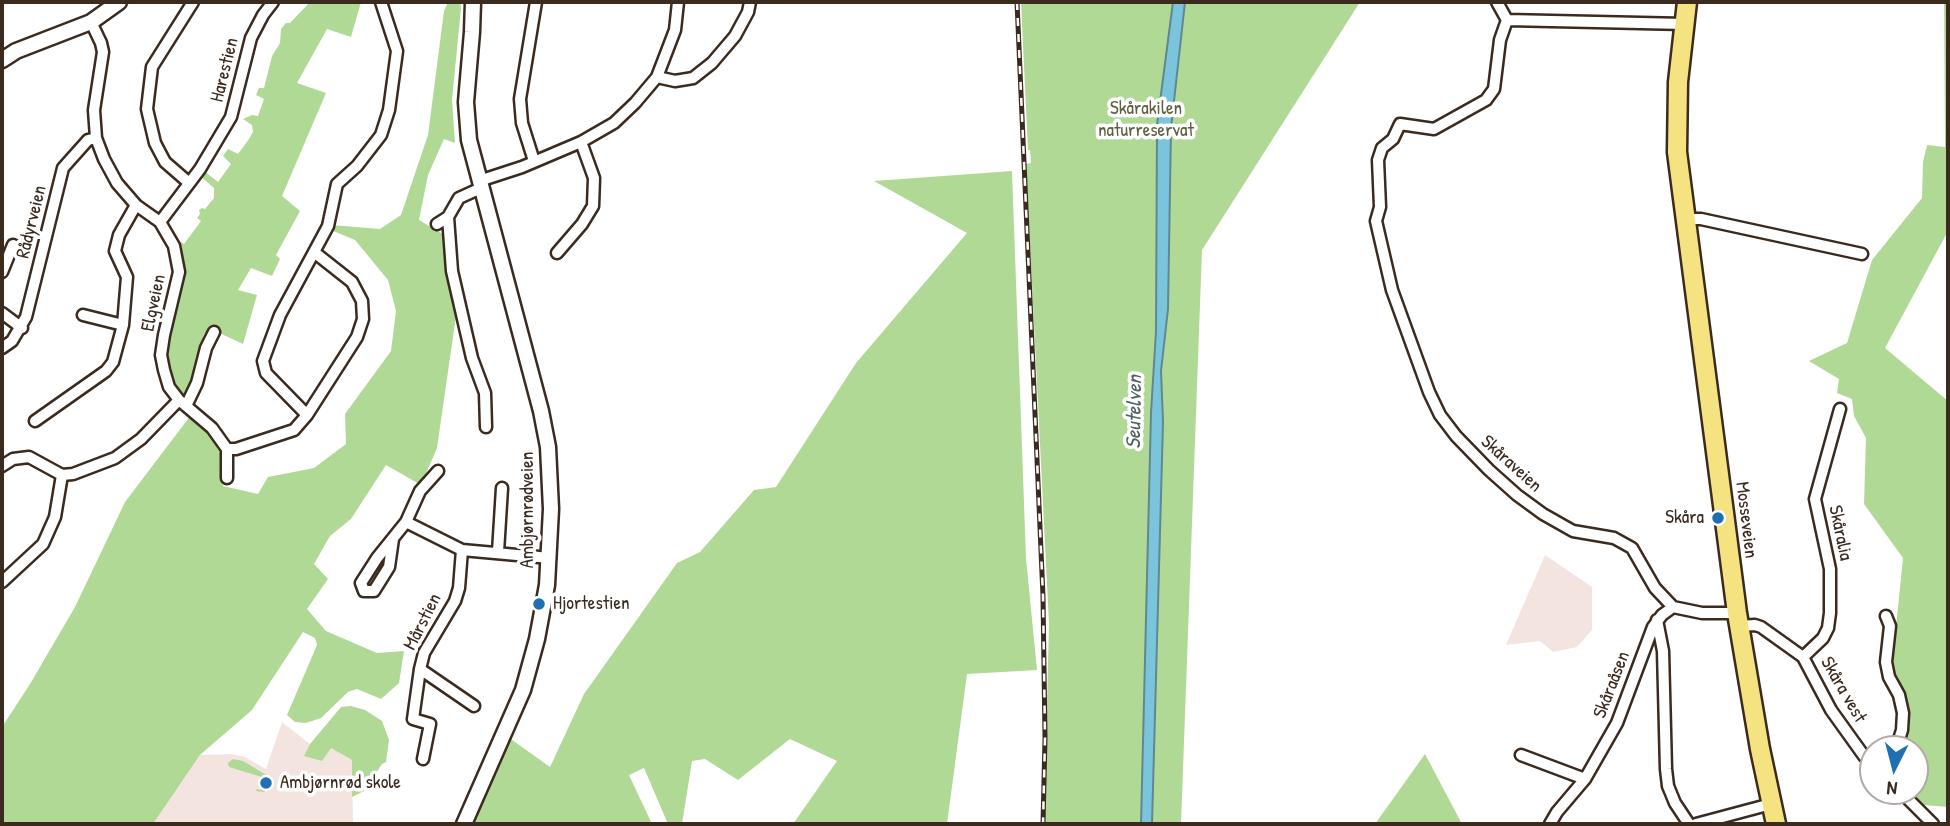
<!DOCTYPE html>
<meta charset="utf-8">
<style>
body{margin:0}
#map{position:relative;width:1950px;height:826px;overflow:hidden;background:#fff;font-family:"Patrick Hand",sans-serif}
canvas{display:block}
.frame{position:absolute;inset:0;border:4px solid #3b2a1e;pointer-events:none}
.north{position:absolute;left:1859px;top:735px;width:70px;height:70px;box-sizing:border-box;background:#fff;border:2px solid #b1aaa5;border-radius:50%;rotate:186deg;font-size:19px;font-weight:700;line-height:28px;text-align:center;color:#3b2a1e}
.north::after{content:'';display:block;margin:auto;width:24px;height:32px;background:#1f6fb2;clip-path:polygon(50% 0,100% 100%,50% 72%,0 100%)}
</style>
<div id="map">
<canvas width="1950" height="826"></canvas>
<div class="frame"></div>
<div class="north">N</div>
</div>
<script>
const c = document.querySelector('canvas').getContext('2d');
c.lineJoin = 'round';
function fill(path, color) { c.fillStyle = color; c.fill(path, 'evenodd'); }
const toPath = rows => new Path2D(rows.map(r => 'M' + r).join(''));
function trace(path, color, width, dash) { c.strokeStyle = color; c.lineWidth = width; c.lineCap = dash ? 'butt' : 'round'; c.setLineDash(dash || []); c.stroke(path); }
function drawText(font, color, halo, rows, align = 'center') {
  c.font = font + ' "Patrick Hand",sans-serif'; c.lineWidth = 7; c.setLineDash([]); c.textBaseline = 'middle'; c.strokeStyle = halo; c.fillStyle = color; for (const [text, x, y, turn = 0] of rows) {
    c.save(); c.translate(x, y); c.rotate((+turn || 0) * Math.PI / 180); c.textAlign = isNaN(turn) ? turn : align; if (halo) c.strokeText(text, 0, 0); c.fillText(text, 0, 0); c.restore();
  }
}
fill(toPath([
 [1545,555,1592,587,1592,630,1577,647,1553,652,1540,641,1506,645],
 [282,722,310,744,305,755,331,748,352,760,353,824,153,824,200,755,232,754,245,757,266,769]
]), '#f4e4df');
fill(toPath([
 [310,2,361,2,351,37,327,29,297,83,326,93,282,196,300,211,276,255,280,259,272,276,251,268,238,290,257,295,243,344,213,330,204,334,195,371,194,384,186,400,180,394,166,368,165,349,183,272,172,236,184,244,201,221,197,218,200,214,199,210,202,208,205,209,214,198,214,188,199,175,203,170,218,182,231,164,223,156,228,149,238,154,249,139,253,132,252,125,243,119,252,115,258,116,264,99,256,95,259,88,264,88,272,56,280,43,281,29,286,23,290,23],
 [448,2,460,2,461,8,452,100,455,143,444,139,428,175,419,220,446,236,456,316,437,448,421,485,386,465,351,519,330,536,314,564,328,579,307,609,326,631,377,653,404,651,399,683,381,699,357,689,348,692,321,718,306,723,295,722,287,715,317,645,315,638,303,632,252,710,200,755,153,824,2,824,2,727,30,684,75,607,125,502,191,415,213,435,222,458,223,486,258,494,268,477,314,468,346,444,345,414,391,351,396,311,388,280,355,240,331,230,332,225,380,229,401,215,428,135,444,11],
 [1021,2,1360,2,1202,250,1181,824,1044,824,1049,624,1026,164,1031,163,1030,150,1028,150],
 [1944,2,1948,2,1948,231,1885,348,1948,401,1948,807,1924,805,1906,791,1915,791,1915,749,1887,749,1904,722,1892,666,1903,558,1864,504,1866,438,1854,416,1852,399,1837,393,1839,379,1809,361,1847,343,1872,260,1922,198,1923,162,1927,145,1945,147],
 [1012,171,1026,558,1037,670,967,674,947,824,793,824,837,761,790,739,738,780,705,759,692,761,682,824,668,824,644,768,629,775,652,824,472,824,508,737,550,767,584,694,677,563,700,552,754,490,776,487,856,363,967,233,874,181],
 [351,706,365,710,382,721,389,740,386,762,382,764,364,791,352,797,352,760,331,748,322,761,304,756,310,744,341,707],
 [1425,754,1462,824,1375,824],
 [233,759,243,761,268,776,270,783,264,792,256,791,257,789,261,790,265,778,229,767,228,763]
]), '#b0d996');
const water = toPath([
 [1173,2,1185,2,1171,128,1168,309,1161,371,1163,422,1152,824,1141,824,1151,413,1156,331,1157,125,1173,2]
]);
fill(water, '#7bc5dc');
trace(water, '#618790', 2);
const street = toPath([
 [1497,2,1507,20],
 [91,22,101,43,103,52,94,110,96,138,104,159,117,183,136,205,160,222,174,246,179,272,164,335,161,355,164,370,169,387,179,400,212,428,227,449,227,478],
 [1685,24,1507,20,1500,40,1494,89,1486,100,1434,129,1400,124,1393,139,1382,148,1378,160,1380,207,1376,221,1392,290,1429,392,1440,415,1456,436,1489,470,1517,495,1543,514,1573,531,1614,538,1632,548,1655,588,1673,607,1702,613,1737,613],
 [657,77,675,81,693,78,712,63,735,36,748,12,750,2],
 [534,161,522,123,520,99,536,2],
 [479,181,522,167,581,142,614,123,635,103,657,77,675,30,678,2],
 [188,182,165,162,155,143,147,109,152,67,193,2],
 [448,217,452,271,472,358,485,393,486,427],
 [1685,219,1701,219,1862,254],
 [160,222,200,169,231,117,251,38,263,15,273,2],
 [437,224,448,217,459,198,481,188],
 [314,252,328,226,337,184,357,166,381,135,389,110,397,51,381,2],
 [557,253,582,224,593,206,594,178,581,142],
 [2,272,13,245],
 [2,313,22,328],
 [83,315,123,325],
 [2,348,12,341,26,317,63,168,88,140,96,138],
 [186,406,197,383,206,348,214,332],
 [35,421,106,371,113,362,123,325,127,277,115,251,119,235,136,205],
 [227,449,236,449,294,430,307,415,357,337,363,319,362,301,352,282,314,252,280,315,263,361,266,373,307,415],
 [2,466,13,459,29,457,62,475],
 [406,522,420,491,438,471],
 [393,539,389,567,374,591,364,591,361,583,377,558,406,522,462,550,550,558],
 [498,552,502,488],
 [2,582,43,544,55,517,62,475,73,474,115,458,141,439,179,400],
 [1886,616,1890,626,1886,662,1889,677,1899,695,1903,713,1902,730,1896,749],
 [1657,620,1663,651,1666,769,1668,786,1675,803,1689,824],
 [1739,626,1755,625,1761,627,1803,657,1831,710,1864,756,1873,765],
 [1803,657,1823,638,1828,628,1830,613,1830,569,1815,499,1840,409],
 [420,669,474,706],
 [1521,755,1585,779],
 [423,759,430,724,413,719,420,669,424,653,455,601,459,588,462,550],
 [1900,791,1933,824],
 [1550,824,1557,812,1585,779,1617,723,1653,627,1662,615,1673,607],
 [1696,824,1771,804]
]);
const secondary = toPath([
 [2,60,16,51,91,22,119,2],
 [464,824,523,690,537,639,547,585,551,509,548,447,541,411,469,140,466,102,472,32,473,2]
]);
const highway = toPath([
 [1687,2,1678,82,1677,152,1737,613,1760,749,1776,824]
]);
trace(street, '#3b2a1e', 15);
trace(secondary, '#3b2a1e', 19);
trace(highway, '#3b2a1e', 23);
trace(street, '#fff', 10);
trace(secondary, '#fff', 14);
trace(highway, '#f5e382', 18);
const rail = toPath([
 [1017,2,1043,596,1045,738,1043,824]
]);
trace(rail, '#3b2a1e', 5);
trace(rail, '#fff', 2.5, [8]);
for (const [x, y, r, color] of [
 [1718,518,7,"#1f6fb2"],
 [539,604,7,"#1f6fb2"],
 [266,783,7,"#1f6fb2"]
]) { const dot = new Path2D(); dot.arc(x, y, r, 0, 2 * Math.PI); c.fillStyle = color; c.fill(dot); trace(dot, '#fff', 2.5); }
drawText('19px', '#3b2a1e', '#fff', [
 ["Harestien",225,70,-76],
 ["Rådyrveien",32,222,-76],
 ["Elgveien",154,303,-78],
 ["Skåraveien",1511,464,42],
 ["Ambjørnrødveien",528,510,-90],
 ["Mosseveien",1746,520,83],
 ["Skåralia",1840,533,78],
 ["Mårstien",423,622,-63],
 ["Skåraåsen",1612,685,-69],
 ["Skåra vest",1843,690,60]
]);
drawText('19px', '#5e5f42', '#fff', [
 ["Skårakilen",1146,109],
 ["naturreservat",1146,131]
]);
drawText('19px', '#3b2a1e', '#fff', [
 ["Skåra",1704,518,"right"],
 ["Hjortestien",553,604],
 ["Ambjørnrød skole",280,783]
], 'left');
drawText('italic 21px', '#516060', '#fff', [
 ["Seutelven",1135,412,-89]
]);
</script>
